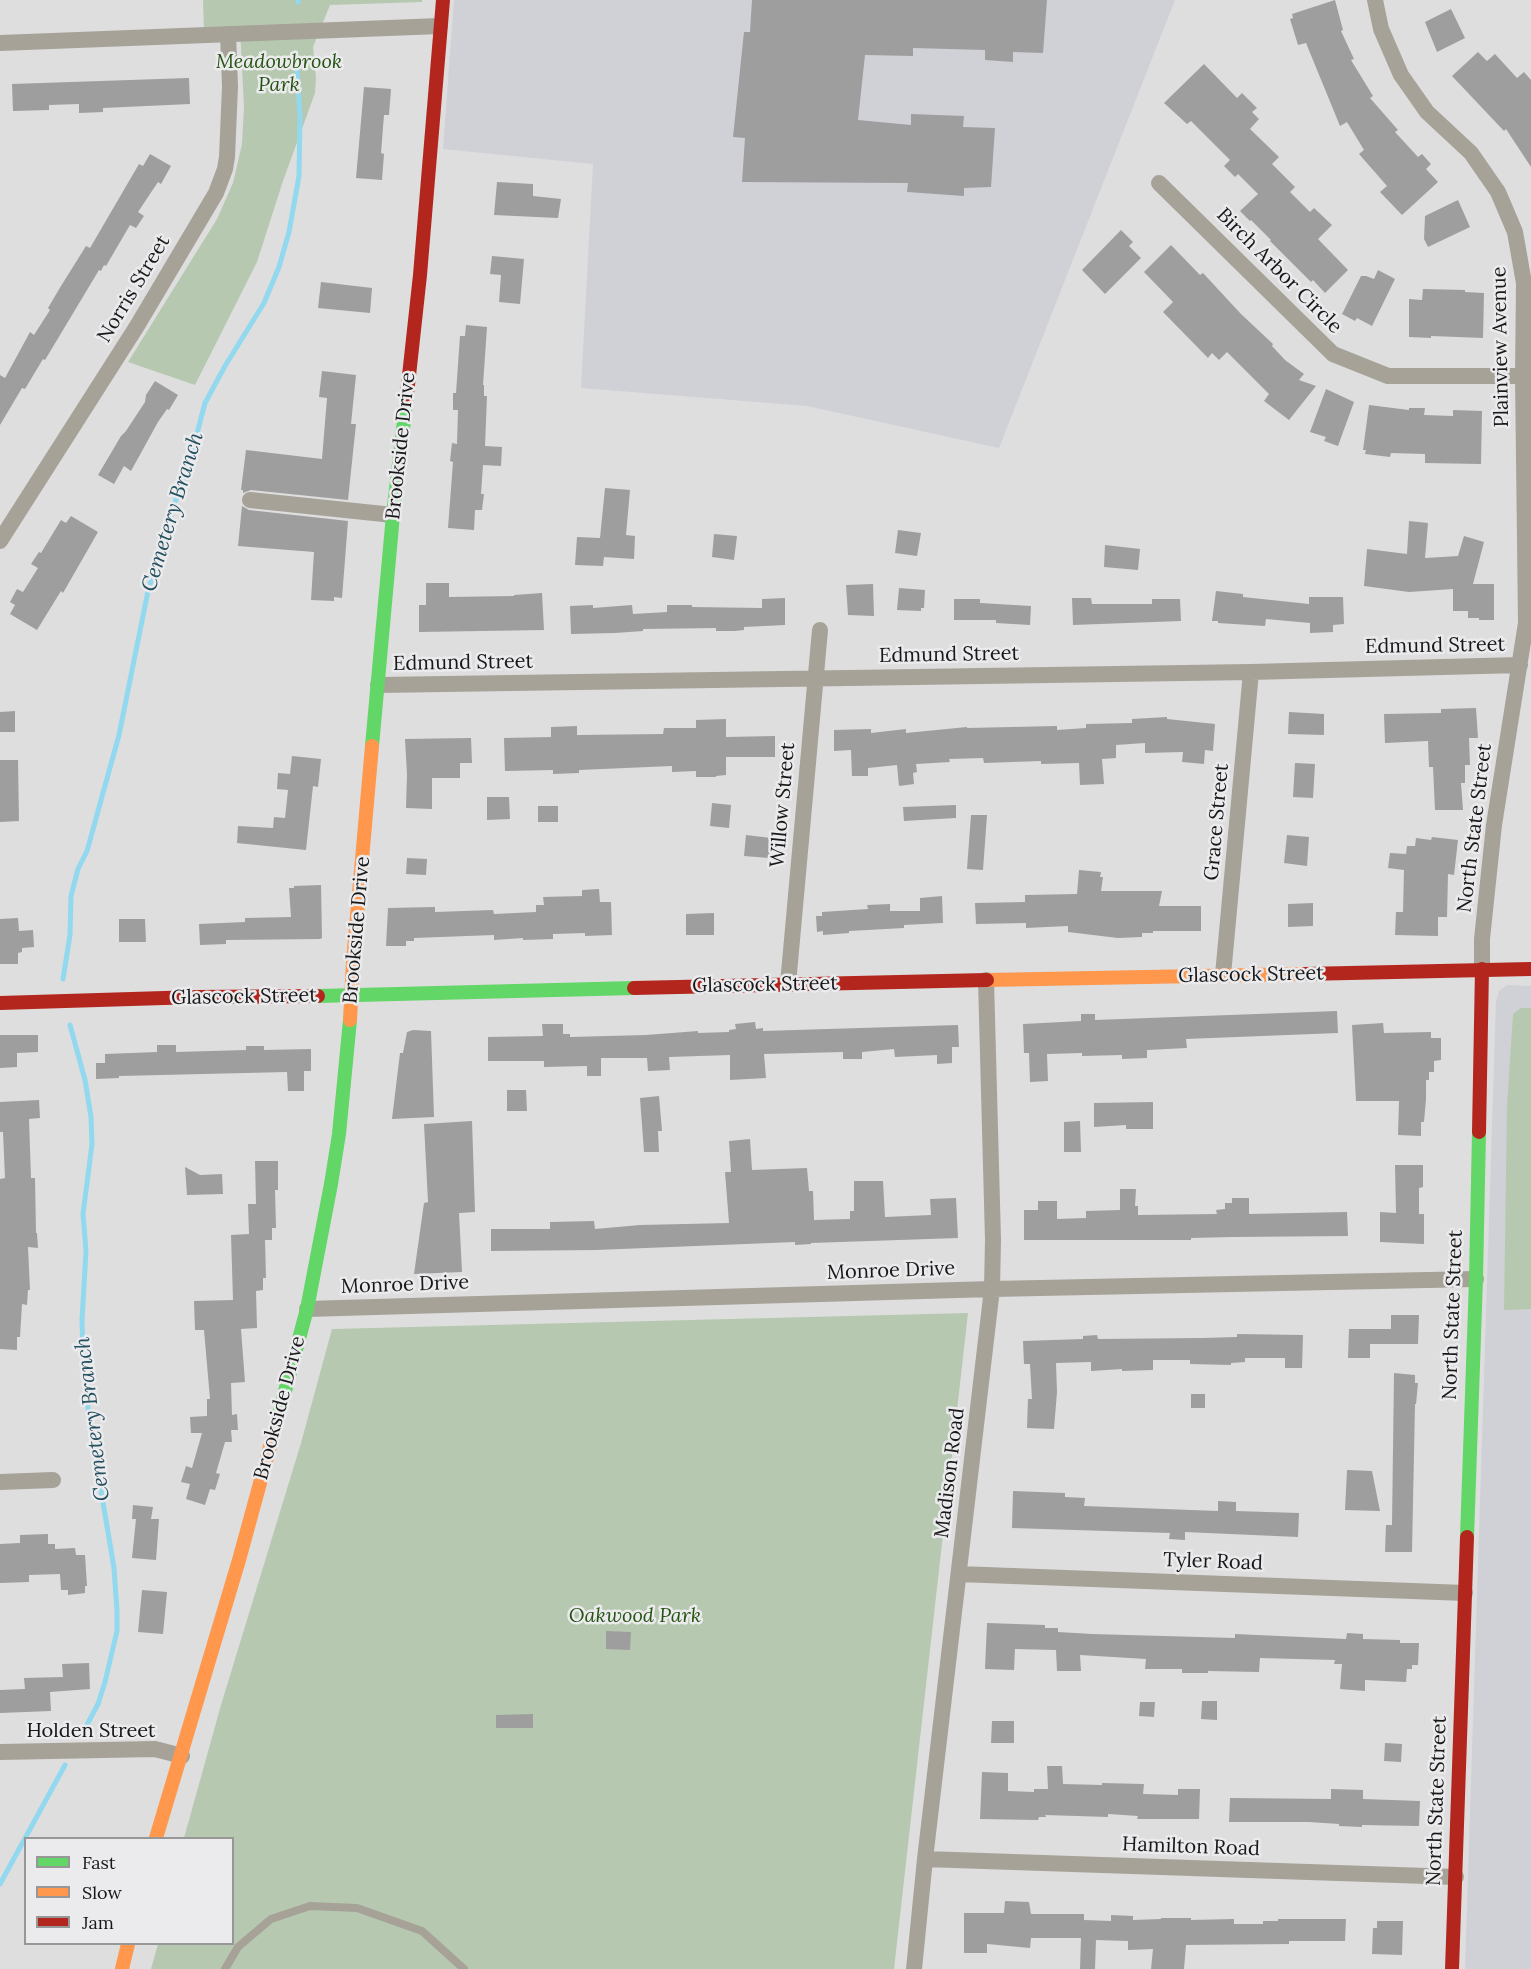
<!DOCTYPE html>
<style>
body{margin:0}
#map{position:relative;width:1531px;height:1969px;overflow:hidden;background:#dededf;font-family:Lora,serif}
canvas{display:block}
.legend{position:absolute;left:24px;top:1837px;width:210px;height:108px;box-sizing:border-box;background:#ebebed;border:2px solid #979798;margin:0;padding:8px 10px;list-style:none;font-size:18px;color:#181819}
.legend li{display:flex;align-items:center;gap:12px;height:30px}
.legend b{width:30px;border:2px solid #979798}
</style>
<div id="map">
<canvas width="1531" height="1969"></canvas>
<ul class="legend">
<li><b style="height:8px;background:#63d668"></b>Fast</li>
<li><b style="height:8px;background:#ff974d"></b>Slow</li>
<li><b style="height:8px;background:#b3261e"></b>Jam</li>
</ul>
</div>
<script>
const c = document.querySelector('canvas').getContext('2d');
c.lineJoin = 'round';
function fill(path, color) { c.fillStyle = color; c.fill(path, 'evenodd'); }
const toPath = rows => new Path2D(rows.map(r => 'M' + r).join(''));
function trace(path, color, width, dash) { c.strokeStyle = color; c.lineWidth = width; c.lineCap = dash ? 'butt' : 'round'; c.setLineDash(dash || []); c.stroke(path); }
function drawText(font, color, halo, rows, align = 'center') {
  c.font = font + ' Lora,serif'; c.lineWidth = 5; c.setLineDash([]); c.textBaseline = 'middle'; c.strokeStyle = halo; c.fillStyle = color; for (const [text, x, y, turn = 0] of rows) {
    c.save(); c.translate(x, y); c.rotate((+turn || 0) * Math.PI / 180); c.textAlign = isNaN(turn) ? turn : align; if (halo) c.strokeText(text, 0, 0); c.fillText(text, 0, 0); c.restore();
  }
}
fill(toPath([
 [454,0,1175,0,999,448,807,406,581,388,593,164,443,149],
 [1507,985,1531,986,1531,1969,1465,1969,1496,1002,1499,991]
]), '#d0d1d6');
fill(toPath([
 [203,0,422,0,422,2,330,5,313,47,316,78,315,93,283,181,257,262,195,385,128,362,217,219,233,183,242,144,244,107,240,28,204,30],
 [1521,1008,1531,1008,1531,1309,1504,1310,1507,1106,1513,1014],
 [968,1313,894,1969,151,1969,158,1944,232,1944,232,1838,184,1838,221,1705,301,1443,332,1329]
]), '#b6c9b0');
trace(toPath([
 [298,2,298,0],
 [63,979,70,935,71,896,78,869,87,851,119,735,148,591,175,502,187,472,205,403,225,366,264,303,279,267,289,232,299,176,300,115,296,56],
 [70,1025,85,1080,91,1117,92,1144,83,1214,86,1251,82,1320,83,1354,89,1419,114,1568,117,1611,117,1631,105,1682,98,1704,81,1736],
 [0,1884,65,1765]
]), '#92d8ef', 5);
fill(toPath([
 [752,0,1047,0,1043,53,1013,52,1013,62,985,60,985,50,913,48,913,56,865,55,858,120,911,125,911,114,964,116,963,127,995,128,991,187,964,188,964,196,907,192,908,183,742,182,745,138,733,137,744,32,750,32],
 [1335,0,1343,30,1341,31,1354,59,1351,60,1373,96,1370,98,1398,130,1395,132,1418,157,1422,154,1431,164,1426,169,1438,182,1402,215,1380,192,1387,186,1359,154,1364,150,1347,122,1340,126,1306,43,1298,45,1290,19,1293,18,1292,14],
 [1451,9,1465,38,1437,52,1425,22],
 [1478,52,1487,61,1495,54,1517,78,1524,72,1531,80,1531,167,1506,129,1504,131,1452,76],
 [1204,64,1237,98,1242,93,1257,108,1252,112,1259,119,1250,129,1279,157,1272,164,1295,187,1290,192,1310,212,1314,208,1332,225,1318,239,1348,270,1325,293,1313,280,1311,282,1270,241,1271,240,1251,220,1250,221,1240,211,1258,194,1238,174,1235,177,1224,166,1230,160,1191,121,1187,124,1164,103],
 [189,78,190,104,103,108,103,112,79,113,79,104,49,105,49,110,13,111,12,84],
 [364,87,391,89,389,115,384,115,381,153,384,154,382,180,356,178],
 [150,154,171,166,161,184,158,182,138,212,144,216,136,228,130,225,106,266,104,265,101,271,99,270,45,360,43,359,25,389,22,388,0,425,0,375,5,378,30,332,34,335,50,310,48,308,61,286,86,246,90,248,139,164,143,166],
 [497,182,533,184,533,196,561,199,558,218,494,215],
 [1458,200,1470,227,1428,247,1424,239,1425,216],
 [1121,230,1133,242,1129,246,1141,258,1105,294,1082,270],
 [1171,245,1200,275,1203,273,1241,314,1273,344,1272,346,1285,360,1304,374,1299,380,1316,386,1289,420,1264,401,1269,394,1227,352,1219,360,1212,353,1208,358,1163,312,1173,302,1144,272],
 [492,256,524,259,520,304,499,302,501,275,490,274],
 [1378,270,1395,279,1372,326,1357,318,1355,321,1342,314,1361,276,1366,276,1374,279],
 [321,282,372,288,370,313,318,308],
 [1423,289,1465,290,1465,292,1484,293,1483,338,1431,336,1431,338,1409,337,1409,299,1422,300],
 [466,325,487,327,483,385,484,385,484,396,487,396,485,446,502,447,501,466,483,465,481,494,484,494,482,510,475,510,474,530,448,528,453,462,450,461,452,443,457,444,458,410,453,410,453,393,456,393,460,336,465,336],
 [322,371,356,375,351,424,356,424,348,500,251,490,243,493,243,490,241,490,246,450,322,459,327,398,319,397],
 [155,381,178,395,169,410,167,409,158,422,131,471,124,466,114,484,98,475,121,436,126,431,145,402,146,395],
 [1326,389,1354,402,1338,446,1324,441,1326,437,1310,432],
 [1369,405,1409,410,1409,408,1425,408,1424,415,1453,416,1453,410,1482,411,1481,464,1425,463,1425,454,1391,453,1390,457,1365,454,1366,450,1363,450],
 [605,488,630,490,626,535,635,536,634,559,604,557,603,566,575,565,577,537,600,538],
 [242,506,249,510,348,521,342,598,334,597,334,601,311,600,314,552,238,546],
 [71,516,98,532,63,593,61,591,37,630,10,614,15,605,10,602,17,589,23,592,38,568,31,564,39,552,41,553,61,520,66,523],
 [1409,521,1428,523,1425,558,1458,556,1464,536,1484,542,1473,584,1494,584,1494,620,1479,620,1479,618,1468,618,1468,611,1453,611,1453,589,1409,592,1364,586,1367,549,1407,554],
 [898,530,921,533,917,556,895,553],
 [714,534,737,536,734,560,712,557],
 [1105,545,1140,549,1138,570,1104,567],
 [426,583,449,583,449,597,514,596,514,595,542,593,544,630,419,632,419,605,426,605],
 [873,584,874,616,848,615,846,585],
 [899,588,925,590,924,608,921,608,921,611,897,610],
 [1216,591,1243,594,1243,597,1309,604,1309,597,1343,597,1344,624,1333,625,1333,632,1310,633,1310,623,1266,619,1265,626,1218,623,1218,621,1212,621],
 [785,598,785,625,744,627,744,630,735,631,716,631,716,628,643,629,643,631,615,633,571,634,570,606,593,605,593,608,632,605,633,614,667,612,667,605,692,605,692,607,762,608,762,599],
 [1072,598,1091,598,1092,604,1152,604,1152,599,1180,599,1181,621,1073,625],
 [954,599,980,599,980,603,1031,606,1030,625,996,623,996,620,954,620],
 [1476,708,1478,738,1469,738,1470,765,1465,765,1465,783,1461,783,1463,810,1435,810,1433,767,1429,767,1428,741,1385,743,1384,714,1441,713,1441,709],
 [15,711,15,732,0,732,0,712],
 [1289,712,1324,714,1324,735,1288,734],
 [1167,717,1167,719,1215,724,1213,751,1205,750,1204,764,1182,762,1183,752,1145,753,1145,743,1116,745,1116,758,1102,759,1104,784,1080,785,1079,763,1041,764,1041,761,984,763,983,758,949,759,950,762,916,764,917,772,913,773,914,784,899,786,897,765,868,768,868,776,852,776,851,750,834,751,834,730,871,729,871,733,906,729,906,733,967,727,967,728,1057,726,1057,730,1086,728,1086,724,1132,723,1132,719],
 [726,719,726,737,775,736,775,757,726,757,726,775,716,776,716,777,696,777,696,771,672,772,672,766,579,770,579,773,553,774,553,770,505,771,504,738,551,737,551,727,577,726,577,735,663,734,664,728,696,728,696,720],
 [471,738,472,763,460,763,460,778,432,778,432,809,406,808,407,774,405,739],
 [292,756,321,759,318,787,313,786,306,850,237,843,238,826,273,828,274,817,285,818,288,790,277,789,278,773,290,774],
 [0,760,18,760,19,821,0,822],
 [1295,763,1315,764,1313,798,1293,797],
 [487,797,509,797,510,819,487,820],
 [712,803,731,805,729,828,710,826],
 [956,805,956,818,904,821,903,807],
 [538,806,558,806,558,822,538,822],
 [971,815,987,815,983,870,967,869],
 [746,835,771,838,769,858,744,856],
 [1287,835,1309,837,1307,866,1284,863],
 [1432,837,1458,840,1454,875,1448,874,1447,917,1438,917,1438,936,1395,935,1396,912,1403,912,1404,870,1388,868,1390,853,1406,854,1407,846,1415,846,1416,838,1431,840],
 [407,858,427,859,426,875,406,874],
 [1079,870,1101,872,1100,877,1103,877,1101,891,1162,891,1159,906,1201,906,1201,931,1153,931,1153,933,1142,933,1142,937,1118,938,1068,932,1068,926,1026,928,1026,923,976,924,975,903,1025,902,1025,895,1077,894],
 [321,885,322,938,320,939,226,940,226,944,200,945,199,924,245,922,245,918,291,917,289,888,294,888,294,886],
 [599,889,600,902,611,902,612,935,585,936,585,933,553,934,553,939,523,940,523,938,494,940,494,935,414,938,414,941,406,941,406,946,386,946,388,908,435,907,435,912,493,910,494,914,536,912,536,905,544,905,543,897,582,896,582,890],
 [942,896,943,923,904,925,904,928,849,931,849,933,823,935,823,931,817,932,816,916,822,916,822,912,868,909,867,905,890,904,890,911,920,911,920,898],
 [1313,903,1313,926,1288,927,1288,904],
 [714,913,714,935,686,935,686,914],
 [18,918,19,931,33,930,34,947,22,948,22,952,18,953,18,964,0,964,0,919],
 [119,919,145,919,146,942,119,942],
 [1337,1011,1338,1033,1186,1039,1187,1048,1147,1050,1147,1058,1122,1059,1122,1055,1082,1056,1082,1053,1047,1054,1048,1081,1030,1082,1029,1053,1024,1053,1023,1024,1081,1021,1081,1014,1095,1014,1095,1020],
 [755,1022,756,1029,763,1028,763,1031,958,1025,959,1047,952,1047,952,1063,937,1064,937,1055,895,1057,894,1049,862,1052,862,1059,843,1059,843,1052,764,1054,766,1078,730,1080,730,1055,669,1057,670,1070,648,1071,647,1058,601,1058,601,1076,587,1076,587,1066,544,1067,544,1061,488,1061,488,1037,543,1036,542,1024,563,1024,563,1034,570,1034,570,1037,646,1035,698,1031,698,1033,729,1032,729,1030,736,1029,735,1024],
 [1383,1023,1384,1033,1431,1032,1431,1038,1441,1038,1441,1060,1434,1061,1434,1072,1429,1072,1429,1080,1426,1080,1426,1099,1424,1122,1421,1122,1421,1136,1398,1135,1399,1101,1356,1101,1352,1025],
 [413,1030,431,1031,434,1117,392,1119,400,1053,403,1053,407,1032],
 [0,1035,38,1035,38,1052,17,1053,17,1067,0,1068],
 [157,1045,176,1045,176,1052,246,1050,246,1046,264,1046,264,1050,311,1049,311,1071,304,1071,304,1091,288,1091,287,1072,119,1076,119,1078,96,1079,96,1063,105,1063,105,1054,157,1052],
 [507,1090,526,1090,527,1111,507,1111],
 [659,1096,662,1131,658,1131,659,1152,644,1152,640,1098],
 [39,1100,40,1118,29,1119,31,1178,35,1178,36,1233,37,1233,38,1248,28,1247,30,1290,28,1290,27,1305,22,1304,20,1337,17,1337,17,1350,0,1349,0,1179,5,1178,3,1132,0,1132,0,1102],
 [1153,1102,1153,1129,1126,1129,1126,1125,1094,1127,1094,1103],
 [472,1121,475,1212,459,1213,462,1272,414,1274,424,1203,428,1202,424,1124],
 [1080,1121,1081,1152,1064,1152,1064,1122],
 [750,1139,752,1170,807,1168,809,1191,813,1191,814,1220,850,1219,850,1211,854,1211,854,1181,883,1181,885,1217,931,1215,930,1199,956,1198,958,1238,811,1243,811,1244,795,1245,795,1242,596,1250,491,1251,491,1229,550,1229,550,1222,594,1221,595,1229,640,1225,729,1223,725,1172,731,1172,729,1141],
 [255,1161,278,1161,278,1190,275,1190,276,1228,272,1228,272,1240,265,1240,266,1278,263,1278,263,1290,256,1291,257,1328,241,1329,245,1382,231,1383,232,1415,237,1414,238,1430,231,1430,232,1442,225,1442,216,1473,220,1474,215,1490,210,1489,205,1505,186,1499,190,1484,181,1482,186,1466,192,1468,202,1433,191,1433,190,1417,207,1416,207,1399,210,1399,204,1330,195,1330,194,1301,233,1300,231,1235,249,1234,248,1204,256,1204],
 [1395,1165,1423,1165,1423,1187,1419,1188,1419,1214,1424,1214,1424,1244,1380,1242,1380,1212,1396,1213],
 [185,1167,200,1175,222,1174,223,1194,187,1195],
 [1120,1189,1136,1189,1135,1206,1138,1206,1138,1215,1217,1214,1216,1210,1225,1209,1225,1203,1232,1203,1232,1198,1249,1198,1249,1214,1347,1212,1348,1236,1232,1237,1191,1238,1191,1240,1024,1240,1024,1210,1038,1210,1038,1201,1057,1201,1057,1219,1086,1218,1086,1211,1120,1210],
 [1391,1315,1419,1315,1418,1344,1370,1344,1370,1358,1348,1358,1349,1329,1391,1329],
 [1237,1334,1303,1335,1302,1368,1285,1368,1285,1358,1245,1358,1245,1362,1231,1363,1231,1365,1190,1364,1190,1360,1153,1360,1153,1370,1122,1371,1122,1369,1091,1371,1091,1362,1056,1363,1057,1392,1054,1429,1027,1428,1028,1399,1032,1399,1030,1364,1024,1364,1023,1341,1083,1339,1083,1336,1097,1335,1098,1339,1202,1338,1237,1337],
 [1394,1373,1415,1375,1415,1383,1418,1383,1416,1404,1415,1404,1412,1552,1385,1552,1386,1525,1392,1525],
 [1191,1394,1205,1394,1205,1408,1191,1408],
 [1347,1470,1372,1471,1380,1511,1345,1510],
 [1013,1491,1065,1493,1065,1497,1085,1498,1084,1506,1218,1511,1218,1501,1236,1502,1236,1511,1299,1513,1298,1537,1185,1532,1185,1540,1169,1539,1170,1533,1012,1528],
 [133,1505,153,1507,151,1519,159,1519,156,1560,132,1558,136,1519,132,1519],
 [48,1534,48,1544,55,1544,55,1549,75,1548,76,1555,85,1555,87,1586,85,1586,85,1593,68,1595,68,1590,61,1590,60,1574,29,1575,29,1582,0,1583,0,1544,20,1543,20,1535],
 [142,1590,167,1592,163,1634,138,1632],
 [987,1623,1045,1625,1045,1628,1058,1628,1058,1632,1092,1634,1235,1638,1235,1634,1346,1639,1347,1633,1363,1634,1363,1639,1400,1640,1400,1643,1419,1643,1418,1665,1412,1665,1412,1669,1407,1669,1406,1682,1365,1680,1365,1691,1340,1689,1342,1664,1334,1664,1335,1660,1260,1658,1259,1672,1208,1671,1208,1673,1182,1673,1182,1669,1145,1669,1146,1659,1080,1655,1081,1671,1057,1671,1056,1650,1015,1649,1014,1670,985,1669],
 [606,1631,631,1632,630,1650,606,1649],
 [89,1663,90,1689,50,1692,51,1711,0,1713,0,1690,25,1689,24,1678,63,1677,62,1664],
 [1202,1701,1217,1701,1217,1720,1201,1719],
 [1140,1702,1155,1702,1154,1717,1139,1716],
 [533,1714,533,1728,496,1728,496,1715],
 [992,1721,1014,1721,1014,1743,991,1743],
 [1385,1743,1402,1744,1401,1762,1384,1761],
 [1047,1766,1062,1766,1063,1784,1102,1785,1102,1783,1144,1784,1143,1794,1178,1795,1178,1789,1200,1789,1199,1819,1137,1819,1138,1816,1108,1814,1108,1817,1045,1815,1046,1817,1039,1817,1038,1820,980,1819,982,1772,1008,1773,1008,1791,1034,1792,1034,1789,1048,1789],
 [1331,1789,1363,1790,1363,1799,1420,1801,1419,1826,1362,1825,1362,1827,1339,1826,1339,1824,1309,1822,1229,1822,1230,1798,1331,1799],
 [1005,1901,1029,1902,1031,1914,1084,1914,1084,1920,1111,1921,1111,1915,1133,1916,1133,1920,1161,1919,1161,1918,1191,1918,1191,1920,1234,1919,1234,1924,1263,1924,1263,1921,1278,1921,1278,1919,1346,1919,1345,1941,1289,1941,1289,1944,1186,1945,1184,1969,1151,1969,1153,1949,1128,1950,1128,1941,1096,1940,1095,1969,1080,1969,1081,1938,1031,1938,1030,1948,987,1944,987,1953,964,1953,964,1913,1004,1913],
 [1377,1921,1403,1921,1402,1955,1372,1954,1373,1928,1377,1928]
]), '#9e9e9f');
trace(toPath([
 [225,1969,238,1947,271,1919,310,1906,357,1908,422,1931,464,1969]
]), '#a6a298', 8);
trace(toPath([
 [1375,0,1381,29,1401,75,1427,112,1471,153,1498,192,1515,232,1524,283,1523,376,1526,623,1494,825,1482,939,1482,969],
 [0,43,440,26],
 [1159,183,1333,354,1388,376,1523,376],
 [250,500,393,515],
 [0,541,137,326,216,193,225,169,227,157,230,86,228,34],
 [378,685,1251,672,1520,665],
 [1223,975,1251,672],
 [788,984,820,630],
 [307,1309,992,1289,1476,1279],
 [0,1482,53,1480],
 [959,1574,1465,1593],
 [0,1752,155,1749,182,1756],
 [925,1859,1456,1877],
 [914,1969,925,1859,992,1289,993,1240,986,980]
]), '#a6a298', 16);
trace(toPath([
 [372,746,393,515,406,403],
 [318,996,634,988],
 [277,1421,307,1309,331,1184,339,1134,350,1020],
 [1467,1537,1476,1279,1479,1132]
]), '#63d668', 14);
trace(toPath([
 [987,980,1304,974],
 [350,1020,353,961,372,746],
 [156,1838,239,1560,277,1421],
 [122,1969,128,1944]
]), '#ff974d', 14);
trace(toPath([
 [406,403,420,275,443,0],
 [1304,974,1531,969],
 [634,988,987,980],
 [0,1003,197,997,318,996],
 [1479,1132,1482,969],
 [1452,1969,1467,1537]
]), '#b3261e', 14);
drawText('italic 20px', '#265412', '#ebebed', [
 ["Meadowbrook",279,62],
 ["Park",279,85],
 ["Oakwood Park",635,1616]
]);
drawText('20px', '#181819', '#ebebed', [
 ["Birch Arbor Circle",1279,271,45],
 ["Norris Street",134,289,-59],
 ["Plainview Avenue",1501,347,-91],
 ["Brookside Drive",401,446,-84],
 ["Edmund Street",1435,646,-1],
 ["Edmund Street",949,655,-1],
 ["Edmund Street",463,663,-1],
 ["Willow Street",783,805,-85],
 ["Grace Street",1217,822,-85],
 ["North State Street",1475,828,-83],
 ["Brookside Drive",357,930,-85],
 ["Glascock Street",1251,975,-1],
 ["Glascock Street",765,985,-1],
 ["Glascock Street",244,997,-1],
 ["Monroe Drive",891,1271,-2],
 ["Monroe Drive",405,1285,-2],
 ["North State Street",1453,1315,-88],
 ["Brookside Drive",280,1408,-75],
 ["Madison Road",950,1473,-83],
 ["Tyler Road",1213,1562,2],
 ["Holden Street",91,1731],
 ["North State Street",1437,1801,-88],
 ["Hamilton Road",1191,1847,2]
]);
drawText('italic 21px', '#24505f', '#ebebed', [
 ["Cemetery Branch",173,512,-73],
 ["Cemetery Branch",93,1419,-97]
]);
</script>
